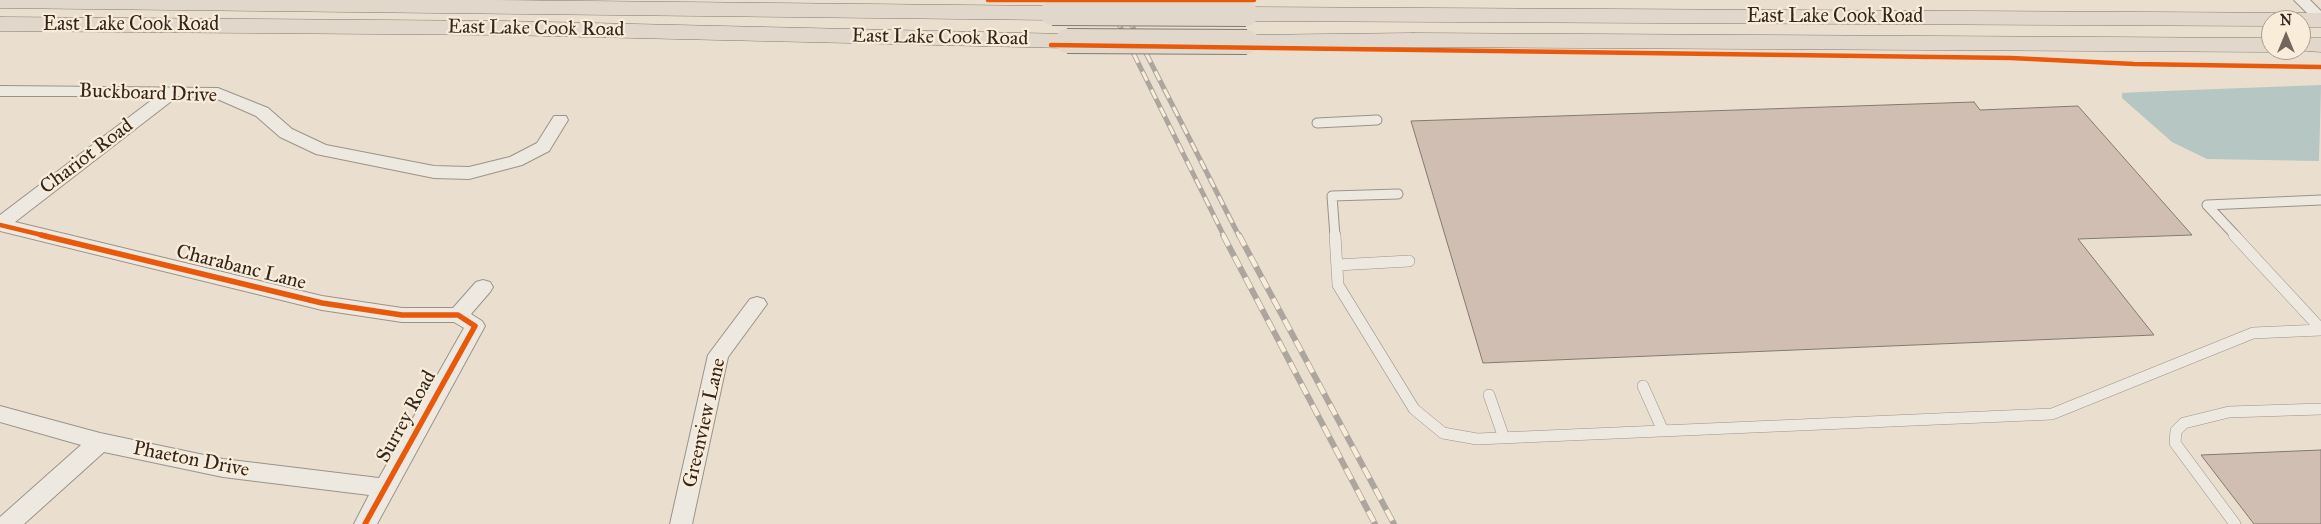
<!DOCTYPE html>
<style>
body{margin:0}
#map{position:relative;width:2321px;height:524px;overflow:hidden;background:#eadfcf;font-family:"IM FELL Great Primer",serif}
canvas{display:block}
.north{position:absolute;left:2261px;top:10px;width:50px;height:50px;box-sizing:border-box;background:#f9ecd8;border:1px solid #aa9c8e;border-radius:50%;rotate:0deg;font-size:14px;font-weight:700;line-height:20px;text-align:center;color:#33251f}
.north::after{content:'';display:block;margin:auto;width:18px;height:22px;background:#73665d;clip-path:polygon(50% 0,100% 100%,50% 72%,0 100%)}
</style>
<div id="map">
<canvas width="2321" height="524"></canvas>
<div class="north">N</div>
</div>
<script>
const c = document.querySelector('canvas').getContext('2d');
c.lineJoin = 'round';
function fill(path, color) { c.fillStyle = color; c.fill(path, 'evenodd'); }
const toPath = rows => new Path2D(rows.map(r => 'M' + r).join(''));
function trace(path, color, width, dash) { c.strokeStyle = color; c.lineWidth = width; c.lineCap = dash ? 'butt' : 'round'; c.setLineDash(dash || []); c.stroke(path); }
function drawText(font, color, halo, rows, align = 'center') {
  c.font = font + ' "IM FELL Great Primer",serif'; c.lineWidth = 4.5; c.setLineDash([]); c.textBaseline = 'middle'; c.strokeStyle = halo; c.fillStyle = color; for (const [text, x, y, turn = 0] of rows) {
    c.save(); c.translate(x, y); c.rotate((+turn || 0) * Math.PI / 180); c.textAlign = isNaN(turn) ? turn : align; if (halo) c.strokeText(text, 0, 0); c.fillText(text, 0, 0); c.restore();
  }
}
fill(toPath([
 [2321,85,2319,161,2207,159,2172,142,2122,98,2122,93,2139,92]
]), '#b6c6c2');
const building = toPath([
 [1974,102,1980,110,2078,106,2192,235,2078,239,2154,335,1483,363,1411,121,1974,102],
 [2321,450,2321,524,2254,524,2201,455,2321,450]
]);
fill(building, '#d1beb2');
trace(building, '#827a72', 1);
const laneFar1 = toPath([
 [1317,123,1377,120],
 [1335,236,1332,196,1398,194],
 [2236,236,2207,205,2321,200]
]);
const lane = toPath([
 [1335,235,1338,285,1414,409,1443,433,1477,439,2052,414,2253,333,2321,330],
 [2234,235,2321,329],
 [1337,265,1409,261],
 [1643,386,1663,431],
 [1489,395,1504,438],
 [2235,524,2175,443,2176,431,2184,423,2229,412,2321,409]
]);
const street = toPath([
 [2294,0,2310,0,2321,11,2321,24,2316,22,2294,0],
 [0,86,218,88,268,108,292,129,326,145,434,166,469,167,510,157,537,143,554,116,566,116,568,120,549,151,522,165,469,179,434,178,316,154,280,137,256,116,215,98,178,96,15,222,322,296,402,308,453,308,476,282,483,280,490,282,493,287,490,292,471,314,482,321,485,326,377,524,354,524,369,495,223,477,104,452,24,524,0,524,0,517,81,445,0,422,0,406,100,433,223,459,379,478,464,328,454,322,402,322,322,310,0,231,0,215,157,96,0,96,0,86],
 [757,297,764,299,767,304,728,357,692,524,670,524,708,355,750,299,757,297]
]);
const primary = toPath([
 [0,0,494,0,1052,6,1060,8,1063,13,1060,18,1052,20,0,8,0,0],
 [1246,7,2321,13,2321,27,2301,27,2301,20,2271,20,2271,26,1246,21,1238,19,1235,14,1238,9,1246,7],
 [0,17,504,21,1067,34,1075,36,1078,41,1075,46,1067,48,504,35,0,31,0,17],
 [1413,33,2271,38,2271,50,2279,50,2271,52,1413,47,1247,49,1239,47,1236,42,1239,37,1247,35,1413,33],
 [2301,38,2321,38,2321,52,2293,50,2301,50,2301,38]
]);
trace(laneFar1, '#9b938a', 11);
trace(lane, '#9b938a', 12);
trace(street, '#9b938a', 2);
trace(primary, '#827a72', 1);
trace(laneFar1, '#ede8e0', 9);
trace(lane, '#ede8e0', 11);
fill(street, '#ede8e0');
fill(primary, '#e1d8cb');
const railFar1 = toPath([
 [1107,0,1224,236],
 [1119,0,1239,236]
]);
const rail = toPath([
 [1223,235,1375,524],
 [1239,235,1394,524]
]);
trace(railFar1, '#aca69f', 5);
trace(rail, '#aca69f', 6);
trace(railFar1, '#f9ecd8', 3, [10]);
trace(rail, '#f9ecd8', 4.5, [12]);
const primaryBridge = toPath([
 [1052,13,1246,14],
 [1067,41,1247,42]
]);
trace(primaryBridge, '#827a72', 26, []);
trace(primaryBridge, '#e1d8cb', 24);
trace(toPath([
 [988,0,1254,0],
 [1051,45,2011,58,2134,64,2321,67],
 [0,225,46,236]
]), '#e8590c', 4.5);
trace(toPath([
 [41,235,322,303,402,315,458,315,475,326,365,524]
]), '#e8590c', 5.5);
drawText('20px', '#33251f', '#f9ecd8', [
 ["East Lake Cook Road",1835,17],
 ["East Lake Cook Road",131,25],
 ["East Lake Cook Road",536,29,1],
 ["East Lake Cook Road",940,38,1],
 ["Buckboard Drive",148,94,2],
 ["Chariot Road",87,157,-37],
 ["Charabanc Lane",241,268,14],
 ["Surrey Road",407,417,-61],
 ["Greenview Lane",705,423,-77],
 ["Phaeton Drive",191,460,11]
]);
</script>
